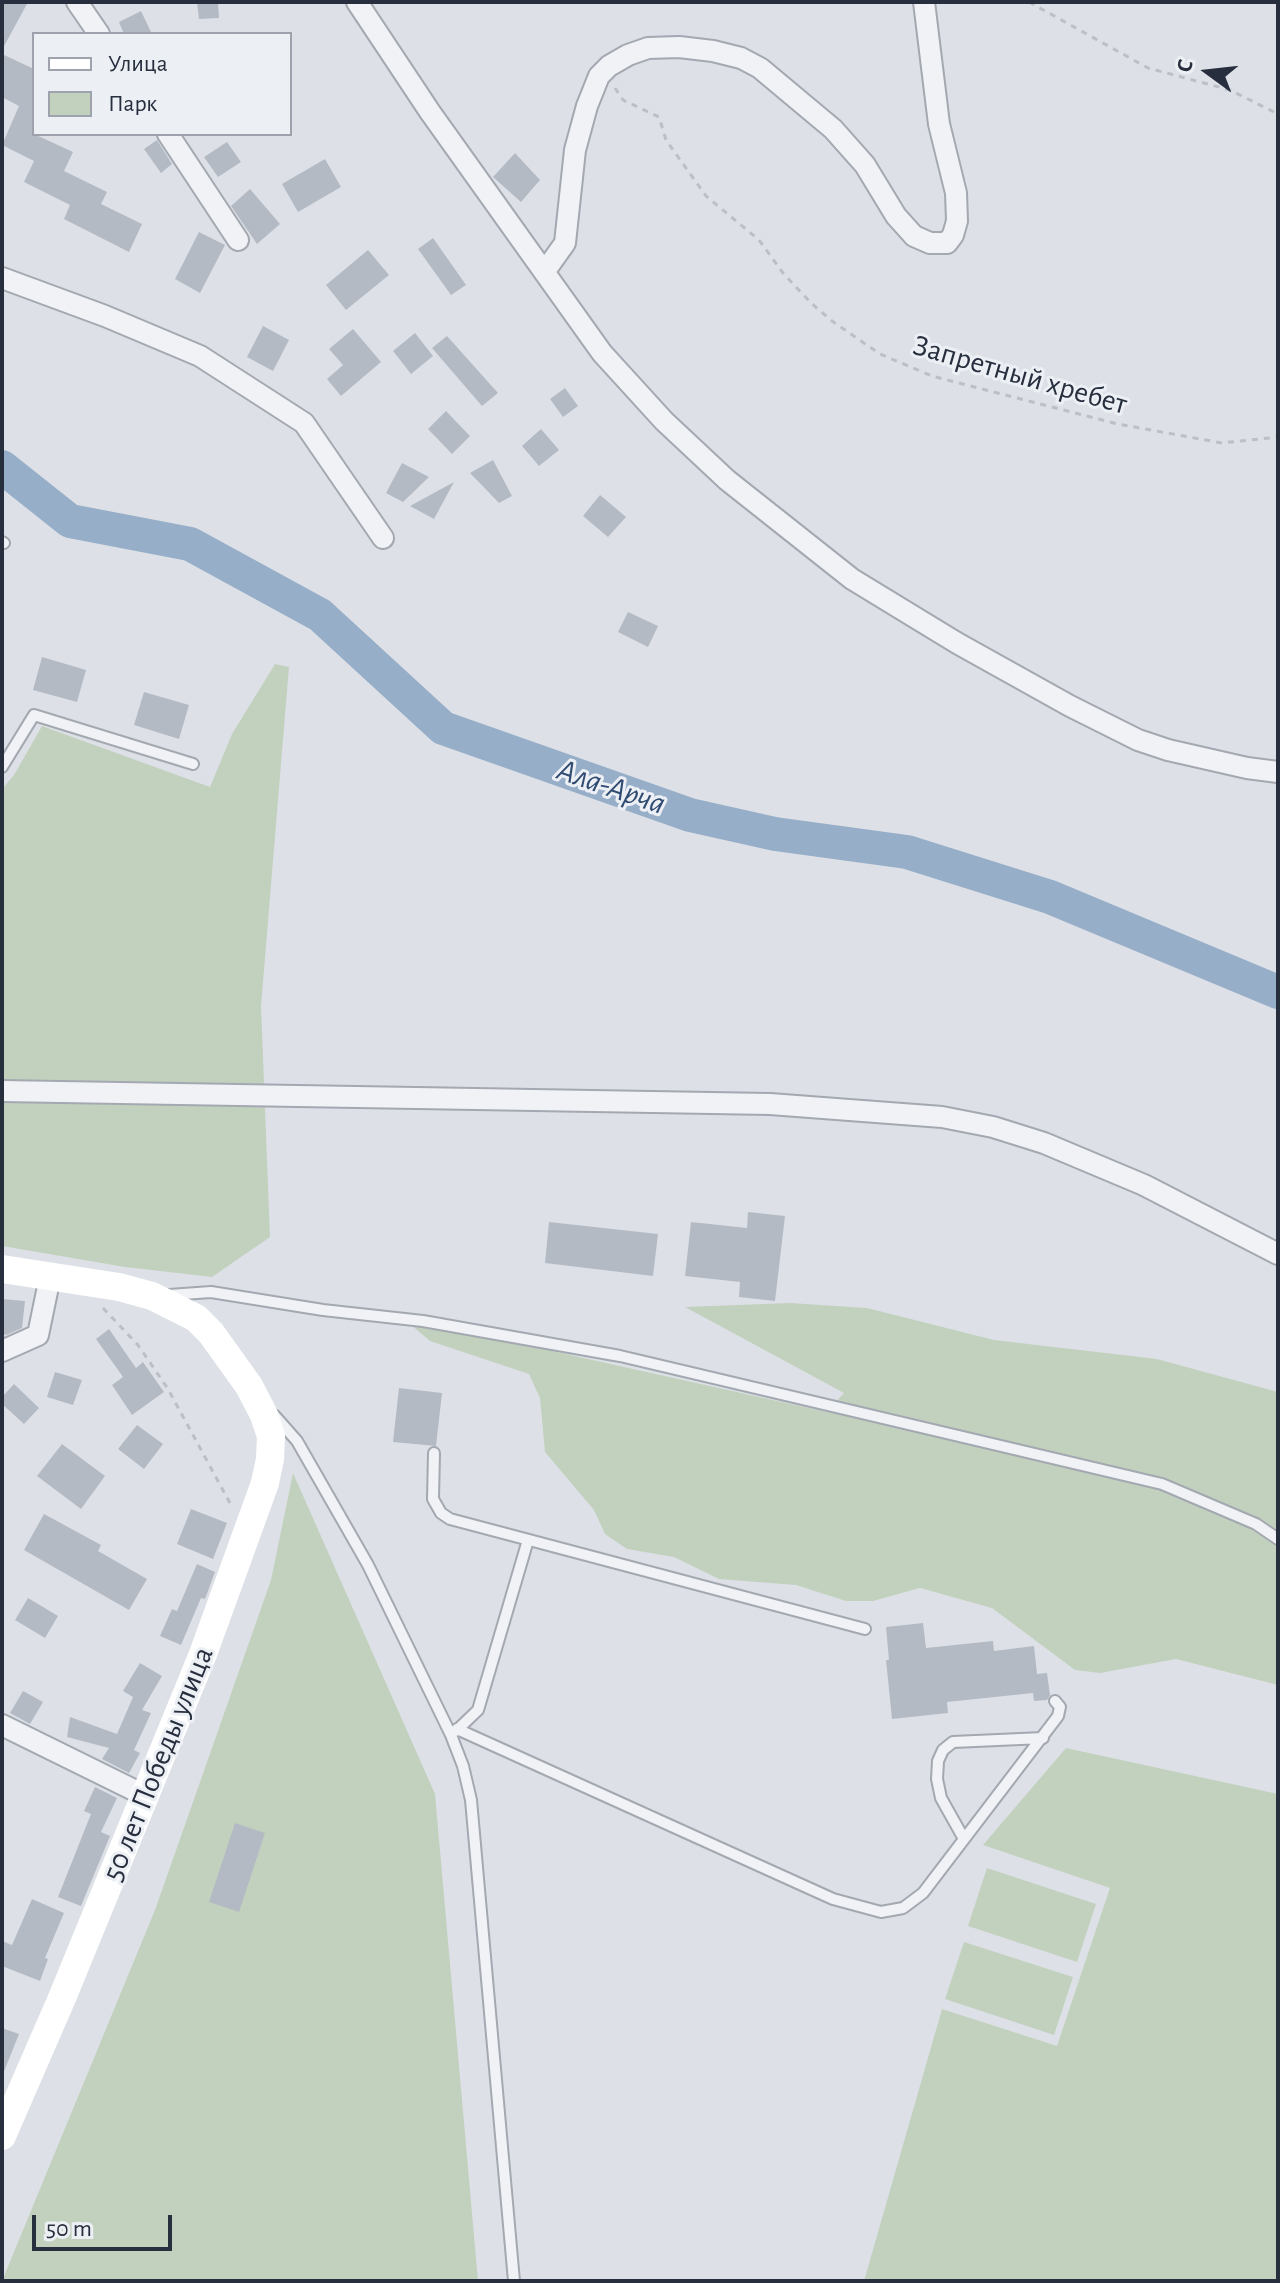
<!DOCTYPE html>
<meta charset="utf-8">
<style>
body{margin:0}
#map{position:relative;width:1280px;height:2283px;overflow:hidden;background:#dde1e7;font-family:"Alegreya Sans",sans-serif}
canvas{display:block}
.frame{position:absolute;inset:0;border:4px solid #272e3e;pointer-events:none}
.legend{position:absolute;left:32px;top:32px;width:260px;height:104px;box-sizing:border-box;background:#ecf0f5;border:2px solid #9da2ac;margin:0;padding:10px 14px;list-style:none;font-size:24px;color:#272e3e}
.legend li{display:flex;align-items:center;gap:16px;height:40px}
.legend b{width:40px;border:2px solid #9da2ac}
.north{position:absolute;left:1168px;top:32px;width:80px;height:80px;-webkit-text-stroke:6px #ecf0f5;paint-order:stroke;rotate:285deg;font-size:22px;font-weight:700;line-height:32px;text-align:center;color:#272e3e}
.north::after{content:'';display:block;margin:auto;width:28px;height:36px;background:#272e3e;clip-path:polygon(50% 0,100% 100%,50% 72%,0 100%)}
.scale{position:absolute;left:32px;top:2215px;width:140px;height:36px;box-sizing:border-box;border:4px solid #272e3e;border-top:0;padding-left:10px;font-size:24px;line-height:28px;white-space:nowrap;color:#272e3e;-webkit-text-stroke:6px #ecf0f5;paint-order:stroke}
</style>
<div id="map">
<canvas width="1280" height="2283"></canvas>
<div class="frame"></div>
<ul class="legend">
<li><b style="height:10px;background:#fff"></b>Улица</li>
<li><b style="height:22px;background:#c2d1be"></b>Парк</li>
</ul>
<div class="north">С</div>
<div class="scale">50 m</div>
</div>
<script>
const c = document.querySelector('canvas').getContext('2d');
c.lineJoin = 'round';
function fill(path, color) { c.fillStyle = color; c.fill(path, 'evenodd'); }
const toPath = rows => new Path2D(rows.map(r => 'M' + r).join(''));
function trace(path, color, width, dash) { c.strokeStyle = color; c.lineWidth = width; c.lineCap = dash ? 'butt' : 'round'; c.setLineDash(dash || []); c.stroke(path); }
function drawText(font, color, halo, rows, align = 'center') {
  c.font = font + ' "Alegreya Sans",sans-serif'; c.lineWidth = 6; c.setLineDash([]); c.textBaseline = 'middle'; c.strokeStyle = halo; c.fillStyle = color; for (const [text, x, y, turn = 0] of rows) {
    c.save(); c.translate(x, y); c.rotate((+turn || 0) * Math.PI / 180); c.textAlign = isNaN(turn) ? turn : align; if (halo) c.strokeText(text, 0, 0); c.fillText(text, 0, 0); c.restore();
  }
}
fill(toPath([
 [275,664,289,667,261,1006,270,1237,212,1277,125,1267,2,1246,2,789,14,775,42,726,210,787,232,734],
 [790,1303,867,1308,994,1340,1157,1359,1278,1392,1278,1685,1176,1659,1100,1673,1075,1670,992,1608,920,1588,873,1601,846,1601,796,1585,719,1579,674,1557,627,1549,605,1534,594,1510,545,1452,540,1398,529,1374,430,1341,410,1324,435,1325,827,1412,844,1393,685,1307],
 [293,1473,435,1794,478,2281,2,2281,155,1910,271,1580],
 [1066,1748,1278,1794,1278,2281,864,2281,942,2009,1057,2046,1110,1888,983,1845],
 [987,1868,1096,1904,1077,1962,968,1926],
 [964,1942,1073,1977,1054,2035,945,1999]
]), '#c2d1be');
trace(toPath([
 [2,467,70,521,190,544,320,615,443,728,690,815,775,834,907,852,1050,897,1278,992]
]), '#97aec8', 34);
fill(toPath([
 [2,2,28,2,2,50],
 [197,2,218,2,219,18,199,19],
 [141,11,152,34,124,34,119,22],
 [2,54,34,69,34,134,73,152,64,171,107,192,101,204,142,224,129,252,64,219,70,205,24,182,34,161,2,145,19,106,2,97],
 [157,140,172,164,161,173,144,149],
 [227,142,241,162,218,177,204,157],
 [515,153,540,180,521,202,493,177],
 [325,159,341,187,298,212,282,184],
 [250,189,280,224,257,244,231,206],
 [199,232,225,245,200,293,175,279],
 [433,238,466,285,451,295,418,249],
 [368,250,389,275,346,310,326,285],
 [263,326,289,340,273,371,247,357],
 [353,329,381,362,341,396,327,379,343,365,329,349],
 [415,333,433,356,411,374,393,351],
 [447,336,498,393,482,406,432,348],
 [565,388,578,406,563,417,550,399],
 [446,411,470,436,452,454,428,429],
 [541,429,559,450,539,466,522,446],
 [493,460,512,496,499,503,470,473],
 [402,463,429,477,403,502,386,493],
 [454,482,434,519,410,506],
 [600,495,626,517,608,537,583,516],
 [628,612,658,626,648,647,618,632],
 [42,657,86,670,77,702,33,690],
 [144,692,189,705,179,739,134,725],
 [748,1212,785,1216,775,1301,739,1297,740,1282,685,1276,691,1222,747,1228],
 [549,1222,658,1234,653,1276,545,1263],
 [2,1299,25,1301,22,1328,6,1335,2,1334],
 [109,1329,136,1368,143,1362,164,1392,132,1415,112,1385,123,1377,96,1339],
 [55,1372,82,1380,73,1405,47,1397],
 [14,1384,39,1408,24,1424,2,1404,2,1397],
 [399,1388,442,1393,436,1446,393,1442],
 [137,1425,163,1444,144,1469,118,1449],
 [62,1444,105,1476,81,1509,37,1476],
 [191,1509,227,1523,213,1559,177,1544],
 [44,1514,101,1545,98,1551,147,1579,129,1610,24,1550],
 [197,1564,215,1572,205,1599,201,1598,181,1645,160,1636,172,1609,177,1611],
 [28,1598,58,1616,45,1638,15,1620],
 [923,1623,926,1648,993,1641,994,1651,1034,1646,1037,1674,1047,1673,1050,1695,1047,1700,1034,1701,1033,1693,947,1702,948,1713,892,1719,886,1660,889,1660,886,1627],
 [140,1663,162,1676,142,1710,151,1713,134,1750,140,1753,129,1773,102,1759,109,1748,67,1737,70,1717,117,1734,133,1697,123,1691],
 [23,1691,43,1702,30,1724,10,1713],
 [95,1787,117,1798,101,1832,110,1836,81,1906,58,1897,91,1814,84,1811],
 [235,1823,265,1833,239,1912,209,1902],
 [32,1899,64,1913,45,1958,48,1959,40,1981,2,1966,2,1941,12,1945],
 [2,2028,19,2034,3,2074,2,2074]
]), '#b4bac4');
const service = toPath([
 [2,542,4,543],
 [2,767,34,715,193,764],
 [169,1295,211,1292,323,1310,423,1321,620,1356,1162,1484,1256,1524,1278,1539],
 [274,1415,297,1441,368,1565,451,1735,463,1766,471,1800,514,2281],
 [434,1453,433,1499,441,1513,450,1519,865,1629],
 [457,1729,833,1899,881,1912,903,1908,923,1893,1058,1716,1060,1707,1055,1701],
 [456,1731,478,1710,528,1540],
 [964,1839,941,1798,937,1779,938,1761,943,1750,953,1742,1043,1738]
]);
const minor = toPath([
 [77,2,99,34],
 [357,2,430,112,602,353,664,421,727,480,852,579,957,643,1070,706,1138,740,1168,750,1247,768,1278,772],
 [168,134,238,240],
 [545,271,565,243,575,150,587,106,599,76,609,66,628,55,648,48,679,47,713,51,741,58,760,68,833,129,865,165,896,216,914,236,930,243,947,243,953,235,957,221,956,193,939,124,924,2],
 [2,278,105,316,200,356,304,423,383,538],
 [2,1091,770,1104,942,1117,993,1127,1044,1143,1144,1185,1278,1254],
 [2,1351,38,1335,50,1277],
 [2,1725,146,1796]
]);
trace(service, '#a3a8b1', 14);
trace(minor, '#a3a8b1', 24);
trace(toPath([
 [1029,2,1148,68,1230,90,1278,114],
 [615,88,623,100,659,117,666,140,706,196,759,240,783,273,811,303,832,321,880,354,932,376,1118,424,1222,443,1278,437],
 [103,1308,138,1345,168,1389,231,1505]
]), '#bcbfc5', 3, [6, 6]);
trace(service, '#f0f2f5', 10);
trace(minor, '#f0f2f5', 20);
trace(toPath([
 [2,1269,119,1287,152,1296,196,1318,211,1333,249,1386,264,1415,271,1436,270,1459,265,1483,203,1654,62,1998,2,2136]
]), '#fff', 28);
drawText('30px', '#272e3e', '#ecf0f5', [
 ["Запретный хребет",1020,375,16],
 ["50 лет Победы улица",158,1764,-68]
]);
drawText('italic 32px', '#314c72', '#ecf0f5', [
 ["Ала-Арча",611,787,19]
]);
</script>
